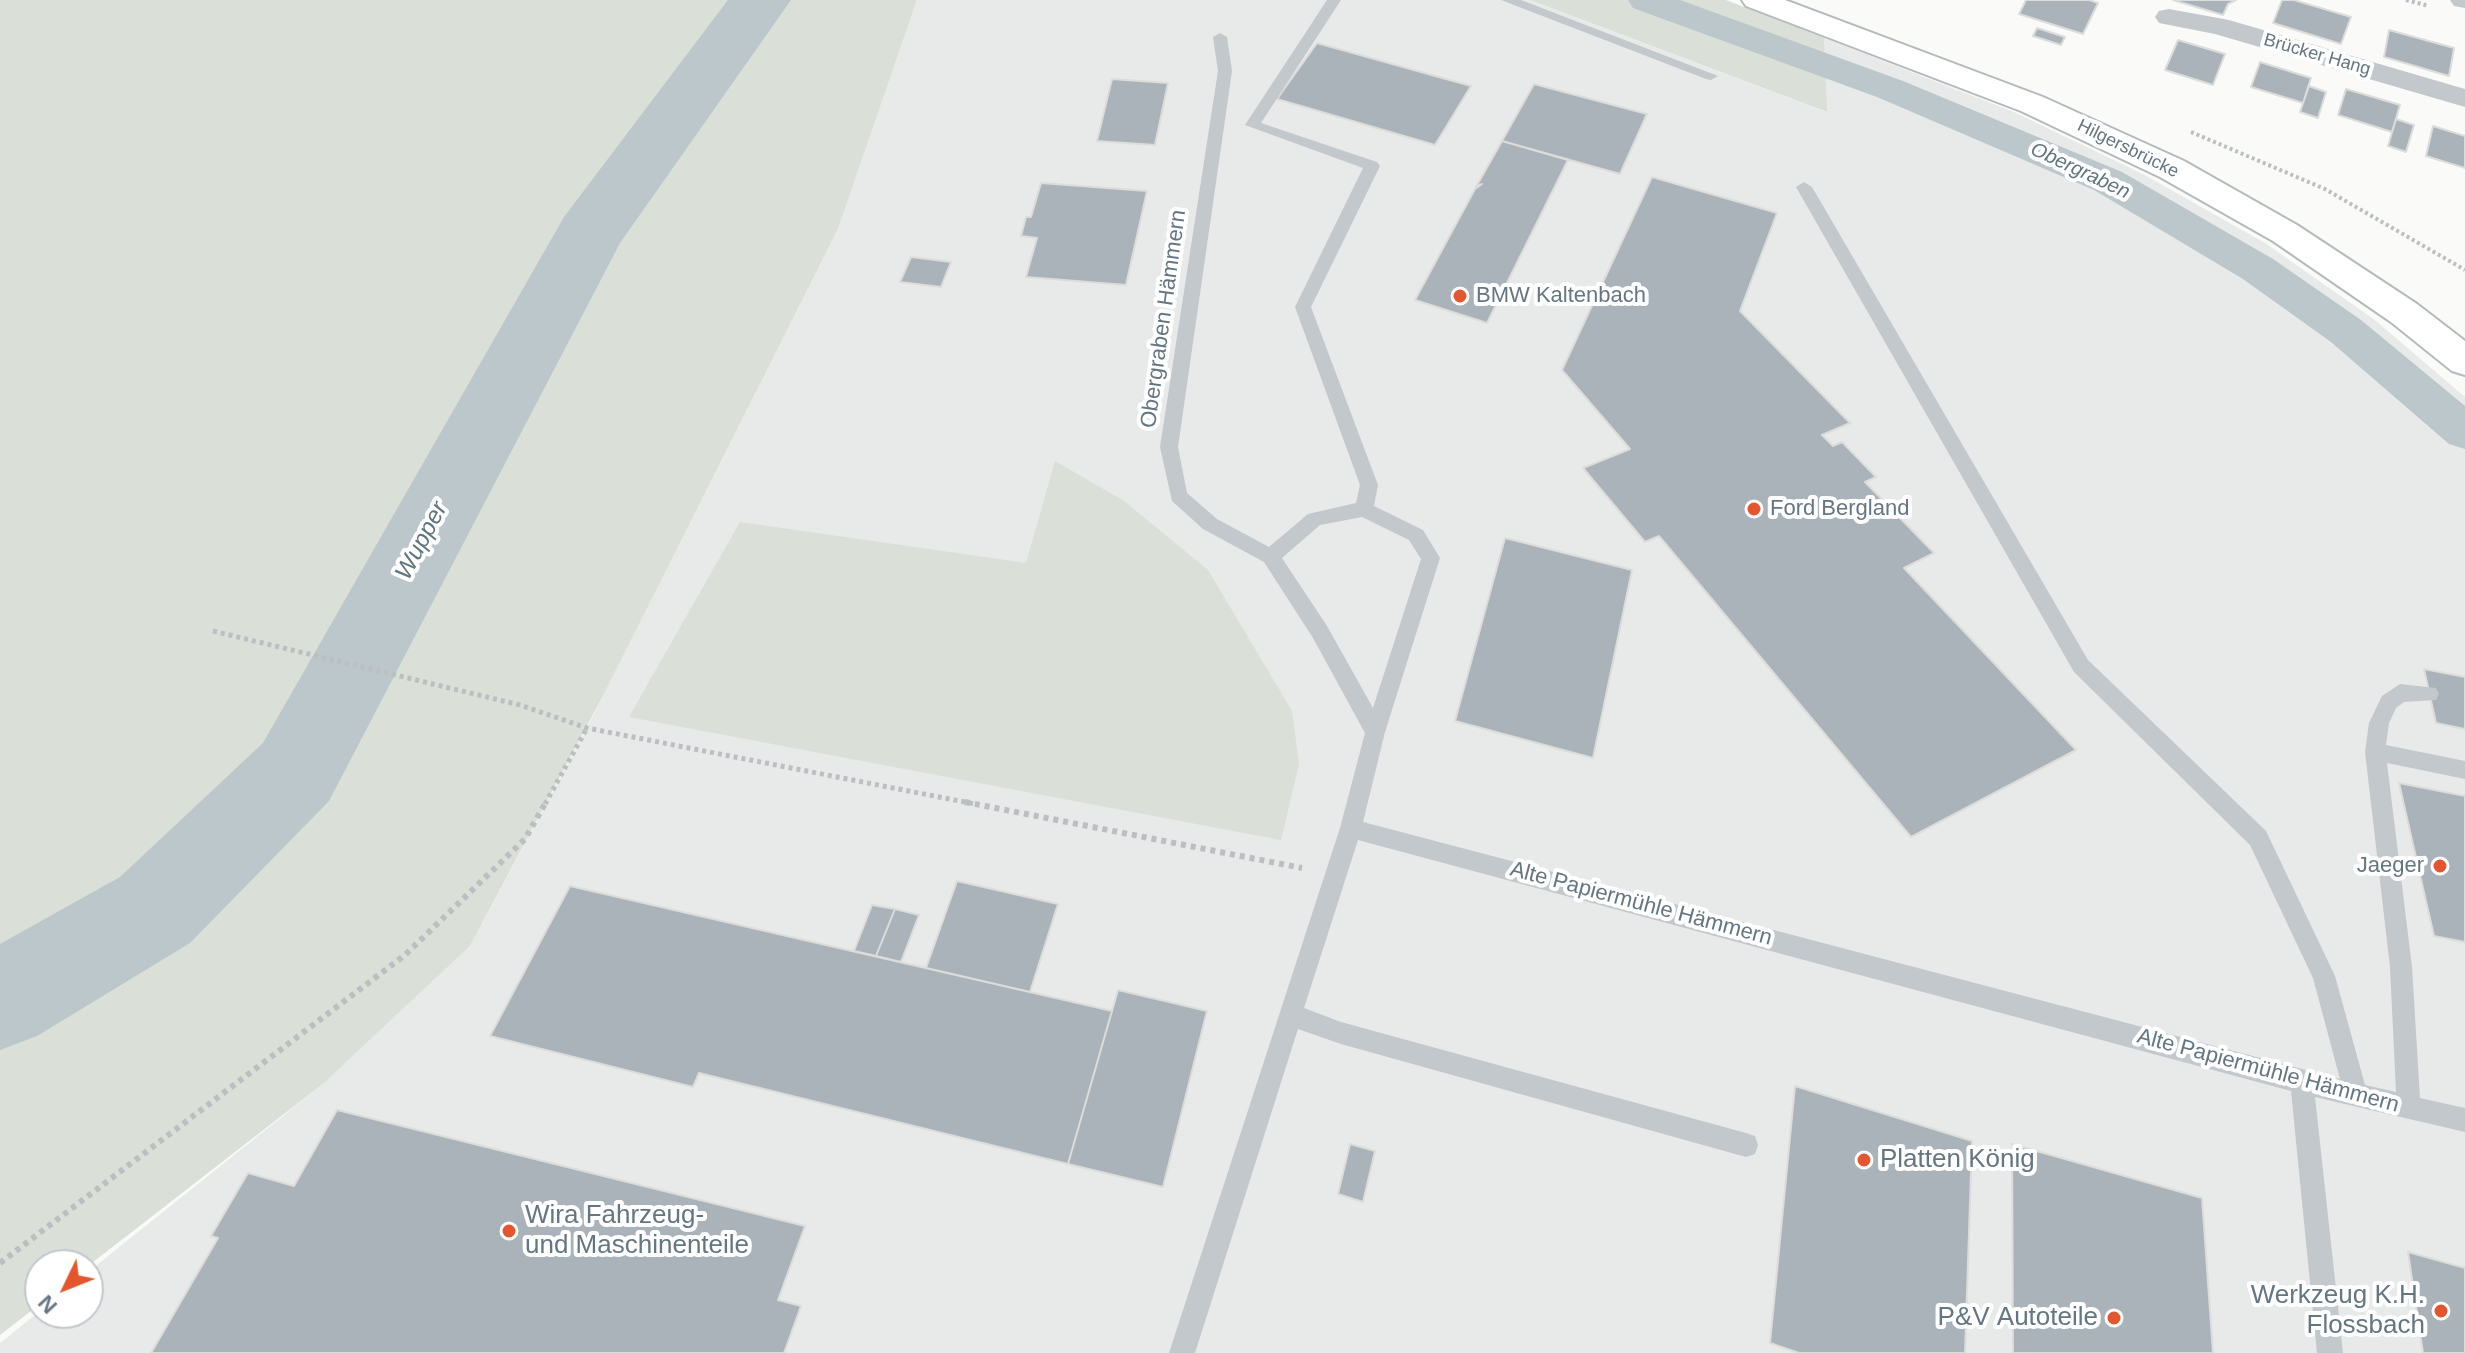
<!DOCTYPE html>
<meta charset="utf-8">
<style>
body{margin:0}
#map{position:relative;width:2465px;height:1353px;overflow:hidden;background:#fafaf8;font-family:Helvetica,sans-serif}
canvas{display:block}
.north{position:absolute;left:24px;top:1249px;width:80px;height:80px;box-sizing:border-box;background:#fff;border:2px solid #c1c8cd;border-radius:50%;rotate:227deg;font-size:22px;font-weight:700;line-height:32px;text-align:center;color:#657683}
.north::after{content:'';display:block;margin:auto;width:28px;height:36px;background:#e4572e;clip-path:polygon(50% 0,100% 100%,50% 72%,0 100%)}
</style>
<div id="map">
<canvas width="2465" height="1353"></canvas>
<div class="north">N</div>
</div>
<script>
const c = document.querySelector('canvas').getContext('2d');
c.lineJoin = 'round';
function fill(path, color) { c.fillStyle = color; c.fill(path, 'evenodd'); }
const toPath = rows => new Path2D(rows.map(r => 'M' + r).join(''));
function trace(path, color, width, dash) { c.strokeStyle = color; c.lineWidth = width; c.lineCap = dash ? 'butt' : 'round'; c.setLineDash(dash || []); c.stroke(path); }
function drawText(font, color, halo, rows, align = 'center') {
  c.font = font + ' Helvetica,sans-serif'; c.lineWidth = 8; c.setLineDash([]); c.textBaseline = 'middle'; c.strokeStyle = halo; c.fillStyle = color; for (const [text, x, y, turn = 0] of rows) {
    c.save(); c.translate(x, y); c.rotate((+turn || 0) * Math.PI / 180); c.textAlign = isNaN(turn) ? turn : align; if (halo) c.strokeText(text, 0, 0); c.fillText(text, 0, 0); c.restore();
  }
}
fill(toPath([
 [917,0,1530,0,1826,112,1824,38,2014,112,2143,174,2265,243,2375,320,2465,397,2465,1353,0,1353,0,1343,40,1311,88,1313,88,1272,324,1083,470,946,587,728,838,229]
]), '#e8e9e9');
fill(toPath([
 [0,0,917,0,838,229,604,694,470,946,324,1083,88,1266,40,1265,40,1304,0,1335],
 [1530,0,1726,0,1824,38,1827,112],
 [1055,461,1124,501,1208,570,1292,711,1299,764,1281,840,629,717,740,522,1026,563]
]), '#dadfd7');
fill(toPath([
 [1628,0,1680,0,1903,81,2122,172,2273,259,2361,320,2465,406,2465,449,2449,444,2331,342,2243,279,2094,190,1877,97,1633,8,1628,0]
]), '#bbc7cb');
fill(toPath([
 [728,0,791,0,620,243,329,801,190,943,37,1036,0,1050,0,944,120,877,263,743,564,217,728,0]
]), '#bbc7cb');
const building = toPath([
 [2026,0,2089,0,2098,3,2083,34,2019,14,2026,0],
 [2173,0,2236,0,2228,4,2223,15,2173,0],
 [2282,0,2294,0,2351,17,2341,44,2273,23,2282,0],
 [2037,28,2065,37,2061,45,2033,36,2037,28],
 [2389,30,2454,48,2449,76,2384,57,2389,30],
 [2178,40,2225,54,2213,85,2165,70,2178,40],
 [1317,43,1471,86,1435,145,1277,99,1317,43],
 [2260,62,2311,78,2303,103,2251,87,2260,62],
 [1112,79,1168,83,1155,145,1097,141,1112,79],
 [1534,84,1647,114,1620,174,1502,141,1534,84],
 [2309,86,2326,92,2318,118,2300,112,2309,86],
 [2346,89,2400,105,2392,132,2338,115,2346,89],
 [2396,119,2414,125,2406,152,2388,146,2396,119],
 [2433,126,2465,136,2465,168,2426,156,2433,126],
 [1502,141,1568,160,1487,323,1415,300,1475,189,1482,184,1476,187,1502,141],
 [1652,177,1777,213,1740,311,1850,423,1822,435,1833,446,1842,442,1876,477,1865,482,1934,553,1904,568,2076,750,1911,837,1659,536,1645,542,1583,468,1630,449,1562,370,1652,177],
 [1041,183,1147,191,1126,285,1026,277,1037,238,1021,236,1026,217,1031,217,1041,183],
 [911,257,951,262,941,287,900,282,911,257],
 [1505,538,1632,570,1593,758,1455,721,1505,538],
 [2424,669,2465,677,2465,729,2436,723,2424,669],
 [2399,783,2465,796,2465,942,2434,936,2399,783],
 [957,881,1058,904,1030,992,926,968,957,881],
 [570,886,1112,1011,1068,1164,699,1073,693,1087,490,1036,570,886],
 [872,905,895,909,876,956,854,951,872,905],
 [895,909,919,915,901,962,876,956,895,909],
 [1118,990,1207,1011,1163,1187,1068,1164,1118,990],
 [1795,1086,1972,1141,1965,1353,1799,1353,1770,1343,1795,1086],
 [337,1110,805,1226,778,1300,801,1306,784,1353,151,1353,218,1238,211,1236,248,1173,294,1186,337,1110],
 [1350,1144,1375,1151,1363,1202,1338,1194,1350,1144],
 [2012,1144,2202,1198,2213,1353,2013,1353,2012,1144],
 [2408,1252,2465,1268,2465,1353,2423,1353,2408,1252]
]);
fill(building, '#aab3b9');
trace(building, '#dcdcda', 2);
const primary = toPath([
 [1742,0,1785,0,2043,97,2184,161,2297,225,2417,304,2465,341,2465,375,2452,371,2391,322,2273,241,2160,177,2021,111,1746,6,1742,0]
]);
trace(primary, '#b5babe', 4);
trace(toPath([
 [2406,0,2429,6],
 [2191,132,2325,189,2465,270]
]), '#bbbfc2', 4, [3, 3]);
trace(toPath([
 [213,631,520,705,587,728,975,804],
 [545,804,587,728]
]), '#bbbfc2', 5, [4, 4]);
trace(toPath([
 [965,802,1302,868],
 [0,1263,405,955,525,839,546,802]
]), '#bbbfc2', 6, [5, 5]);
fill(toPath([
 [1327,0,1341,0,1261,123,1377,162,1380,166,1311,307,1378,485,1374,506,1423,530,1440,558,1385,732,1363,822,2340,1079,2313,978,2250,845,2074,672,1796,187,1804,182,1812,187,2088,660,2266,831,2335,976,2365,1085,2396,1092,2390,967,2365,752,2369,723,2382,696,2400,684,2436,688,2439,694,2436,700,2404,702,2396,708,2389,723,2386,745,2465,761,2465,779,2387,763,2412,967,2420,1098,2465,1108,2465,1132,2315,1097,2343,1353,2317,1353,2291,1091,1358,840,1304,1008,1341,1022,1746,1133,1755,1136,1758,1145,1755,1154,1746,1157,1341,1044,1298,1029,1195,1353,1169,1353,1340,828,1365,733,1313,638,1264,562,1203,529,1172,501,1160,447,1218,71,1213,37,1220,33,1227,37,1232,71,1178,447,1187,493,1217,519,1269,547,1308,514,1356,503,1360,485,1295,307,1363,168,1245,125,1327,0],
 [1362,517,1409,540,1421,559,1373,708,1327,626,1282,558,1320,525,1362,517],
 [1501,0,1521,0,1718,76,1711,80,1706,79,1501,0]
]), '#c3c8cc');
fill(toPath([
 [2450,0,2465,0,2465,8,2454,6,2450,0],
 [2169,9,2229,20,2465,89,2465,107,2215,34,2159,23,2155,17,2159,11,2169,9]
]), '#c3c8cc');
fill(primary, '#fff');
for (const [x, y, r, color] of [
 [1460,296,8,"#e4572e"],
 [1754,509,8,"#e4572e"],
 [2440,866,8,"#e4572e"],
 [1864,1160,8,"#e4572e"],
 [509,1231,8,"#e4572e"],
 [2441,1311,8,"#e4572e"],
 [2114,1318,8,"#e4572e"]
]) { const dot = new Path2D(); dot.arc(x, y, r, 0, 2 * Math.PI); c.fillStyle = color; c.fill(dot); trace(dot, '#fff', 3); }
drawText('18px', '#657683', '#fff', [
 ["Brücker Hang",2317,55,16],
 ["Hilgersbrücke",2128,149,26]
]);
drawText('italic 20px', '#60757c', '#fff', [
 ["Obergraben",2080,171,25]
]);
drawText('22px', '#657683', '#fff', [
 ["BMW Kaltenbach",1476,296],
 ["Ford Bergland",1770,509],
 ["Jaeger",2424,866,"right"]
], 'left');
drawText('22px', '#657683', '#fff', [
 ["Obergraben Hämmern",1164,319,-82],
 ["Alte Papiermühle Hämmern",1641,904,15],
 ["Alte Papiermühle Hämmern",2268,1071,15]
]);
drawText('italic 24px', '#60757c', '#fff', [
 ["Wupper",422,541,-62]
]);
drawText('26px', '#657683', '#fff', [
 ["Platten König",1880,1160],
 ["Wira Fahrzeug-",525,1216],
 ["und Maschinenteile",525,1246],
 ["Werkzeug K.H.",2425,1296,"right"],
 ["Flossbach",2425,1326,"right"],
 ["P&V Autoteile",2098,1318,"right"]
], 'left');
</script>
